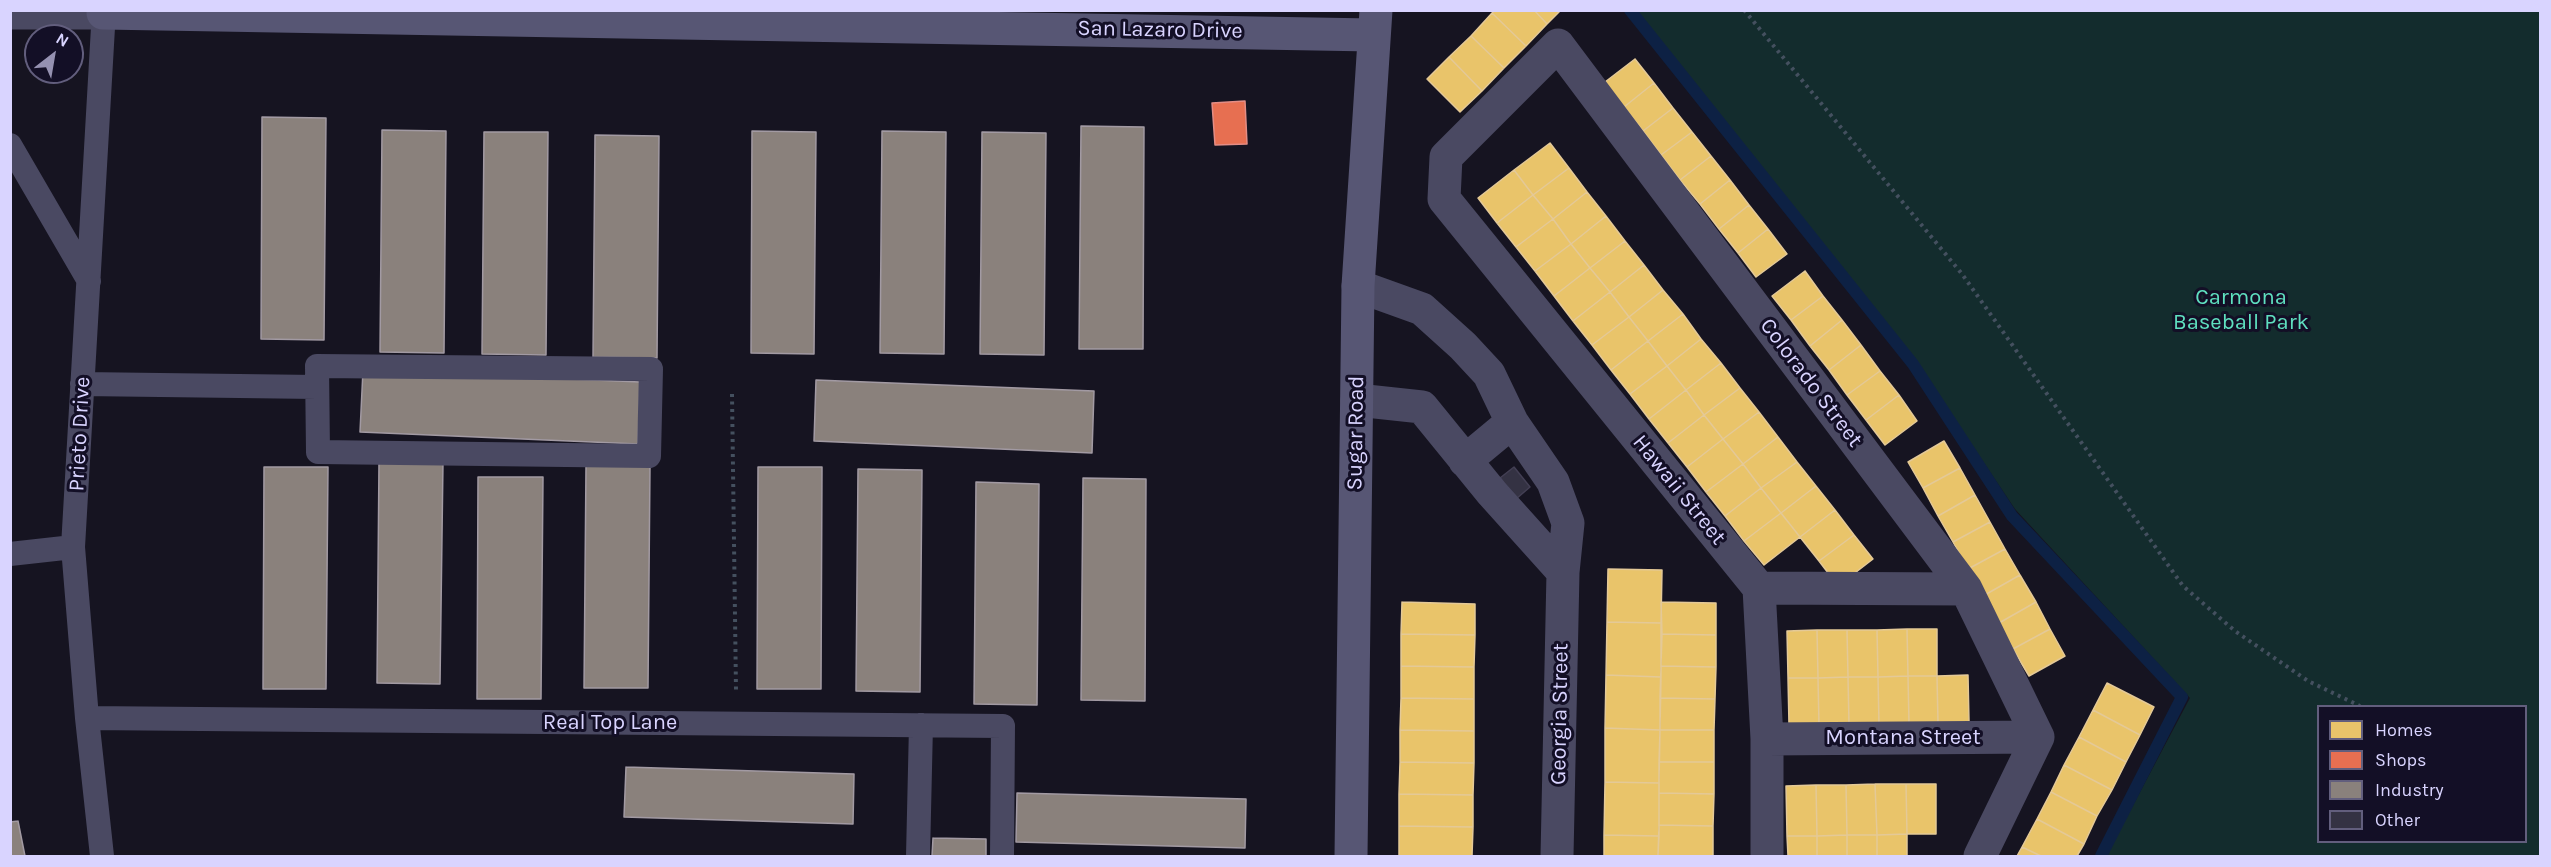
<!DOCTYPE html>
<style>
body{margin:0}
#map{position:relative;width:2551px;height:867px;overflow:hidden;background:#161421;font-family:Karla,sans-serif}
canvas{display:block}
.frame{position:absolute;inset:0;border:12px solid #d9d4ff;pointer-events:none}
.legend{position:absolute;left:2317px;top:705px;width:210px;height:138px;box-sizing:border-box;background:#130f26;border:2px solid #625e7d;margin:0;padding:8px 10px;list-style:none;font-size:18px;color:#d9d4ff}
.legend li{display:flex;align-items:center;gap:12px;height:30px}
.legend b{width:30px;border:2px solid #625e7d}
.north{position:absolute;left:24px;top:24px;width:60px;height:60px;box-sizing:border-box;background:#130f26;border:2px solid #625e7d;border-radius:50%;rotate:31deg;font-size:16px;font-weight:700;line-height:24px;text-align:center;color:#d9d4ff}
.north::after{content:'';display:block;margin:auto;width:21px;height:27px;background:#9591b1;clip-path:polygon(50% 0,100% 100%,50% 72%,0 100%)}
</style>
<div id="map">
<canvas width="2551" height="867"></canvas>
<div class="frame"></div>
<ul class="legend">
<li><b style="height:16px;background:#e9c46a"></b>Homes</li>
<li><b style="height:16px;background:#e76f51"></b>Shops</li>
<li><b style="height:16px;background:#8a817c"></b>Industry</li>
<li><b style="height:16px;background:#343243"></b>Other</li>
</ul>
<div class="north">N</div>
</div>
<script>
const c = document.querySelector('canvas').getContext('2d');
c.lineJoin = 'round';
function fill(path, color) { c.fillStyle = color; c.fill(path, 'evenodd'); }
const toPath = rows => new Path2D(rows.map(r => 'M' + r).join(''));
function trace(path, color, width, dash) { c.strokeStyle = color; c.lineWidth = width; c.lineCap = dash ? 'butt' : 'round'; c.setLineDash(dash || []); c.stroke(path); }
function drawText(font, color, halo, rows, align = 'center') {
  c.font = font + ' Karla,sans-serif'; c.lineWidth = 6; c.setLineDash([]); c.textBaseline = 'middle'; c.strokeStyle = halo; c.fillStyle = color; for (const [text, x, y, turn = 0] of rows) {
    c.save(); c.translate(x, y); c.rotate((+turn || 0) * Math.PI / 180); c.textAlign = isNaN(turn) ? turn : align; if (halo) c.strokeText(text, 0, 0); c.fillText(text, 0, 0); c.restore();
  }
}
fill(toPath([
 [1637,11,2540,11,2540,856,2106,856,2190,698,2015,509,1919,367],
 [2318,706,2526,706,2526,842,2318,842]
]), '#132c2d');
const homes = toPath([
 [1495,10,1534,10,1547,24,1526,46,1492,13,1495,10],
 [1534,10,1561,10,1547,24,1534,10],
 [1492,13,1526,46,1504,68,1471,36,1492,13],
 [1471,36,1504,68,1482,91,1449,57,1471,36],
 [1449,57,1482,91,1460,112,1427,79,1449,57],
 [1635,59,1654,83,1624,107,1605,82,1635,59],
 [1654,83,1673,108,1643,131,1624,107,1654,83],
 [1673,108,1692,132,1661,155,1643,131,1673,108],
 [1692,132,1711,156,1680,180,1661,155,1692,132],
 [1550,143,1569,168,1533,195,1514,170,1550,143],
 [1711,156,1730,180,1700,204,1680,180,1711,156],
 [1569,168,1587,192,1553,219,1533,195,1569,168],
 [1514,170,1533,195,1497,223,1478,198,1514,170],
 [1730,180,1749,205,1719,229,1700,204,1730,180],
 [1587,192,1606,216,1571,244,1553,219,1587,192],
 [1533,195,1553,219,1516,247,1497,223,1533,195],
 [1749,205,1768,229,1738,253,1719,229,1749,205],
 [1606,216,1625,241,1590,268,1571,244,1606,216],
 [1553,219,1571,244,1535,271,1516,247,1553,219],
 [1768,229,1787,254,1756,277,1738,253,1768,229],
 [1625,241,1644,265,1610,292,1590,268,1625,241],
 [1571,244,1590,268,1554,296,1535,271,1571,244],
 [1644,265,1663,290,1629,317,1610,292,1644,265],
 [1590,268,1610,292,1573,321,1554,296,1590,268],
 [1805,271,1823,296,1791,320,1772,296,1805,271],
 [1663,290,1683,314,1648,341,1629,317,1663,290],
 [1610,292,1629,317,1592,345,1573,321,1610,292],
 [1823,296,1842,320,1810,346,1791,320,1823,296],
 [1683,314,1701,339,1667,366,1648,341,1683,314],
 [1629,317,1648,341,1611,370,1592,345,1629,317],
 [1842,320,1861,345,1829,370,1810,346,1842,320],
 [1701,339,1721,363,1686,390,1667,366,1701,339],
 [1648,341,1667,366,1630,394,1611,370,1648,341],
 [1861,345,1880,371,1847,395,1829,370,1861,345],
 [1721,363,1740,388,1704,415,1686,390,1721,363],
 [1667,366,1686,390,1649,419,1630,394,1667,366],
 [1880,371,1899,395,1866,420,1847,395,1880,371],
 [1740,388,1759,412,1723,439,1704,415,1740,388],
 [1686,390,1704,415,1668,443,1649,419,1686,390],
 [1899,395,1917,421,1885,445,1866,420,1899,395],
 [1759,412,1778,437,1743,464,1723,439,1759,412],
 [1704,415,1723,439,1687,467,1668,443,1704,415],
 [1778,437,1797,462,1761,488,1743,464,1778,437],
 [1723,439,1743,464,1706,492,1687,467,1723,439],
 [1944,441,1960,468,1923,488,1908,462,1944,441],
 [1797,462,1816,486,1781,513,1761,488,1797,462],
 [1743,464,1761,488,1725,516,1706,492,1743,464],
 [1960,468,1975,495,1938,516,1923,488,1960,468],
 [1816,486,1835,510,1800,537,1781,513,1816,486],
 [1761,488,1781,513,1744,541,1725,516,1761,488],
 [1975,495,1990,522,1953,542,1938,516,1975,495],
 [1835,510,1854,535,1819,561,1800,537,1835,510],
 [1781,513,1800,537,1764,565,1744,541,1781,513],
 [1990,522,2005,549,1968,569,1953,542,1990,522],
 [1854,535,1873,559,1838,586,1819,561,1854,535],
 [2005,549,2020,575,1983,596,1968,569,2005,549],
 [1608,569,1662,570,1661,623,1607,622,1608,569],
 [2020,575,2036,602,1999,623,1983,596,2020,575],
 [1402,602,1475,604,1475,635,1401,634,1402,602],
 [1661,602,1716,603,1716,635,1662,634,1661,602],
 [2036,602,2050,629,2013,649,1999,623,2036,602],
 [1607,622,1661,623,1661,677,1606,675,1607,622],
 [1907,629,1937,629,1937,676,1908,676,1907,629],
 [1907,629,1908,676,1878,677,1877,630,1907,629],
 [2050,629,2065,656,2029,676,2013,649,2050,629],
 [1817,630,1818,678,1788,678,1787,631,1817,630],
 [1817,630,1847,630,1848,677,1818,678,1817,630],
 [1847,630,1877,630,1878,677,1848,677,1847,630],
 [1401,634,1475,635,1474,667,1401,666,1401,634],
 [1662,634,1716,635,1716,667,1661,666,1662,634],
 [1401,666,1474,667,1474,699,1401,698,1401,666],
 [1661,666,1716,667,1715,699,1660,698,1661,666],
 [1606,675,1661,677,1660,730,1605,728,1606,675],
 [1968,675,1969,722,1938,723,1937,676,1968,675],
 [1908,676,1937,676,1938,723,1909,723,1908,676],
 [1908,676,1909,723,1879,724,1878,677,1908,676],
 [1848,677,1878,677,1879,724,1849,724,1848,677],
 [1848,677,1849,724,1819,725,1818,678,1848,677],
 [1788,678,1818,678,1819,725,1789,725,1788,678],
 [2107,683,2154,707,2140,735,2093,710,2107,683],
 [1401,698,1474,699,1474,731,1400,730,1401,698],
 [1660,698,1715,699,1714,730,1660,730,1660,698],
 [2093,710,2140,735,2126,762,2079,737,2093,710],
 [1605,728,1660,730,1659,783,1605,782,1605,728],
 [1400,730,1474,731,1474,763,1400,762,1400,730],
 [1660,730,1714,730,1714,762,1659,762,1660,730],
 [2079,737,2126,762,2112,790,2064,765,2079,737],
 [1400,762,1474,763,1473,795,1399,794,1400,762],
 [1659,762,1714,762,1714,794,1659,793,1659,762],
 [2064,765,2112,790,2097,816,2051,792,2064,765],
 [1605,782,1659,783,1659,836,1604,835,1605,782],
 [1875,784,1906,784,1907,834,1877,835,1875,784],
 [1875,784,1877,835,1847,835,1846,785,1875,784],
 [1906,784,1936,784,1936,834,1907,834,1906,784],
 [1816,785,1846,785,1847,835,1817,836,1816,785],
 [1816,785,1817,836,1787,836,1786,786,1816,785],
 [2051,792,2097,816,2084,844,2037,819,2051,792],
 [1659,793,1714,794,1713,826,1659,825,1659,793],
 [1399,794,1473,795,1473,827,1399,826,1399,794],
 [2037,819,2084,844,2077,856,2041,856,2022,847,2037,819],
 [1659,825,1713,826,1713,856,1658,856,1659,825],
 [1399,826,1473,827,1472,856,1399,856,1399,826],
 [1907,834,1907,856,1877,856,1877,835,1907,834],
 [1604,835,1659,836,1658,856,1604,856,1604,835],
 [1847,835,1877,835,1877,856,1847,856,1847,835],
 [1847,835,1847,856,1817,856,1817,836,1847,835],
 [1787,836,1817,836,1817,856,1788,856,1787,836],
 [2022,847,2041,856,2017,856,2022,847]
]);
fill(homes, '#e9c46a');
trace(homes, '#e4c997', 1.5);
const shops = toPath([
 [1245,101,1247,144,1215,145,1212,103,1245,101]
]);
fill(shops, '#e76f51');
trace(shops, '#e38d85', 1.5);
const industry = toPath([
 [262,117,326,118,324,340,261,339,262,117],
 [1081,126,1144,127,1143,349,1079,349,1081,126],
 [382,130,446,131,444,353,380,352,382,130],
 [752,131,816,132,814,354,751,353,752,131],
 [882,131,946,132,944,354,880,353,882,131],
 [484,132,548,132,546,355,482,354,484,132],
 [982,132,1046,133,1044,355,980,354,982,132],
 [595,135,659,136,657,358,593,357,595,135],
 [363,370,640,382,638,444,360,432,363,370],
 [816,380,1094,391,1092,453,814,441,816,380],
 [379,461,443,462,440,684,377,683,379,461],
 [586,466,650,466,648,688,584,688,586,466],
 [264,467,328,467,326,689,263,689,264,467],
 [758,467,822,467,821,689,757,689,758,467],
 [858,469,922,470,920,692,856,691,858,469],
 [478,477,543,477,541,699,477,699,478,477],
 [1083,478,1146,479,1145,701,1081,700,1083,478],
 [976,482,1039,484,1037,705,974,704,976,482],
 [626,767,854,774,853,824,624,817,626,767],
 [1017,793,1246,799,1245,848,1016,842,1017,793],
 [18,821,25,856,10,856,10,822,18,821],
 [933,838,986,839,986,856,932,856,933,838]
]);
fill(industry, '#8a817c');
trace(industry, '#a29aa3', 1.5);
trace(toPath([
 [1630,10,1913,364,2012,516,2182,697,2101,856]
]), '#0d2144', 12);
const building = toPath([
 [1514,467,1530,487,1516,499,1500,478,1514,467]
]);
fill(building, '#343243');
trace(building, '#433f54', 1.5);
trace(toPath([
 [1744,10,1962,274,2183,586,2235,631,2308,681,2360,706],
 [732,394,736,690]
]), '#44505f', 4, [3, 4.5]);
trace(toPath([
 [10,145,89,281],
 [317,366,651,369,649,456,318,452,317,366],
 [82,384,317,387],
 [10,554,73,547],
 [87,718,1003,726,1002,856],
 [102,856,87,718,73,547,104,10],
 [918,856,921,725]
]), '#4a4962', 24);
trace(toPath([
 [10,13,103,13],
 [1358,286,1422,309,1463,346,1489,374,1512,422,1553,482,1568,523,1563,572,1557,856],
 [1357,400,1422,407,1492,493,1563,572],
 [1465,461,1512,422],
 [1759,588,1966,589],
 [1767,739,2038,737],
 [1767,856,1767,739,1759,588,1444,199,1446,157,1558,45,1966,589,2038,737],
 [1980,856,2038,737]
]), '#4a4962', 33);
trace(toPath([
 [103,13,1373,35],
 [1351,856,1358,286,1376,10]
]), '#575674', 33);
drawText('22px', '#d9d4ff', '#130f26', [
 ["San Lazaro Drive",1160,30,1],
 ["Colorado Street",1811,383,53],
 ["Sugar Road",1356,433,-89],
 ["Prieto Drive",80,434,-87],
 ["Hawaii Street",1679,490,51],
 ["Georgia Street",1560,714,-89],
 ["Real Top Lane",610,723],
 ["Montana Street",1903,738]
]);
drawText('22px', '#5fe0c0', '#130f26', [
 ["Carmona",2241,298],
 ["Baseball Park",2241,323]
]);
</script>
